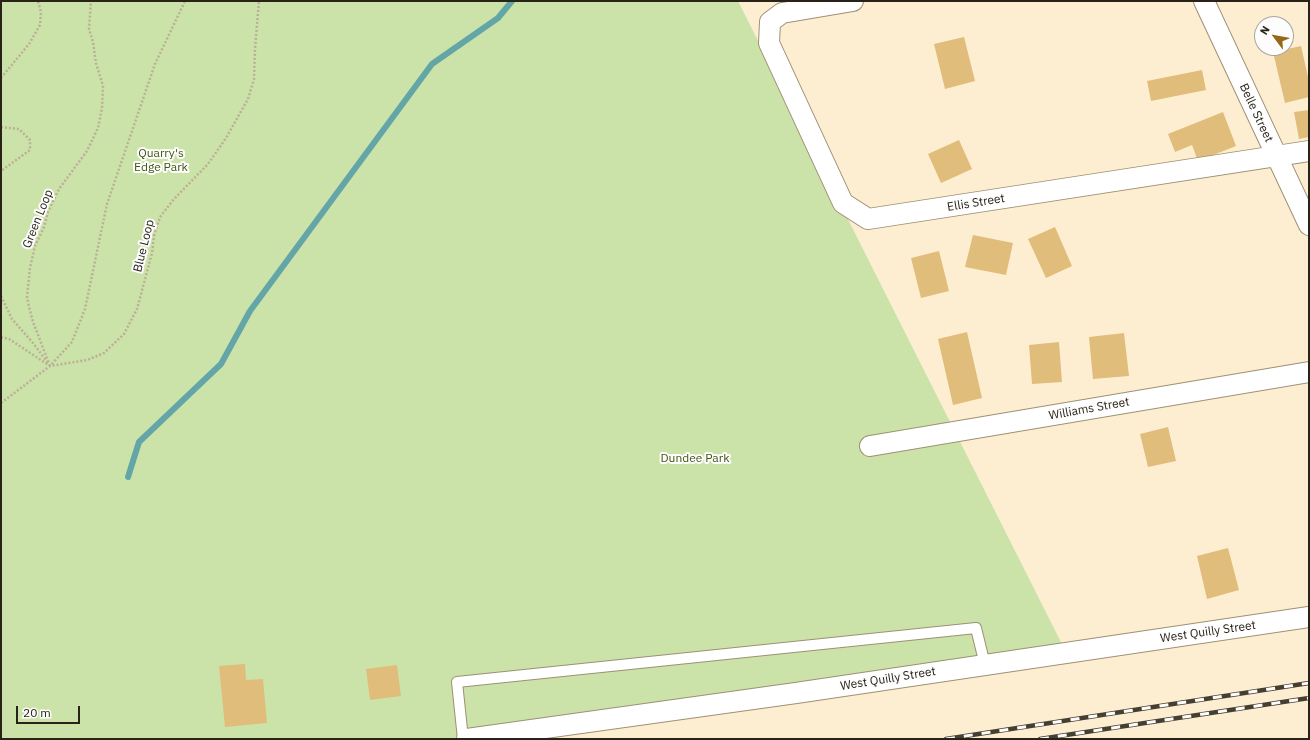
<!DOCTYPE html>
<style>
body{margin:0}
#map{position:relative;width:1310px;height:740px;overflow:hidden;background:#feeed1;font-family:"IBM Plex Sans",sans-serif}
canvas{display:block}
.frame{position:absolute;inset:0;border:2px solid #282218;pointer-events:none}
.north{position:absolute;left:1254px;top:16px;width:40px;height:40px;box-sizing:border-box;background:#fdfdfd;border:1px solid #a8a5a1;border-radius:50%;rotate:302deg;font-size:11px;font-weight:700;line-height:16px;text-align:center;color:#282218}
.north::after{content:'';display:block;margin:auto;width:14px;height:18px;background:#956915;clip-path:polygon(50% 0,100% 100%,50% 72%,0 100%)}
.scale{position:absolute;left:16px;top:706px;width:64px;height:18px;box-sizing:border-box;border:2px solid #282218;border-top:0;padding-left:5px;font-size:12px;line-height:14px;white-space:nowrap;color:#282218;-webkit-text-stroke:3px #fdfdfd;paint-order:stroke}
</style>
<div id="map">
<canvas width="1310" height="740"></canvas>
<div class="frame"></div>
<div class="north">N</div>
<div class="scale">20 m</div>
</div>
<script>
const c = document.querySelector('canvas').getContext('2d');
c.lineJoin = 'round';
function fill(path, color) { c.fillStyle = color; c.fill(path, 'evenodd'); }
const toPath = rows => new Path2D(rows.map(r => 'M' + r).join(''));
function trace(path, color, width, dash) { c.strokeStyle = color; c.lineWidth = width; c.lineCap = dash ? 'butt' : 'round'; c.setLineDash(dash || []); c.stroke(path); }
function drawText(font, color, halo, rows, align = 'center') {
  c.font = font + ' "IBM Plex Sans",sans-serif'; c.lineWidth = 4; c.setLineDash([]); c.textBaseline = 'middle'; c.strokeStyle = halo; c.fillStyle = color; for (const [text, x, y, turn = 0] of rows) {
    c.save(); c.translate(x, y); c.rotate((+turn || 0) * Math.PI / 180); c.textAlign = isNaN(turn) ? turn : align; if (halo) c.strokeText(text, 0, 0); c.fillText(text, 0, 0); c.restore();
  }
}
fill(toPath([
 [1,1,738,1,1067,654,454,739,1,739]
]), '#cbe3a9');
trace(toPath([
 [128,477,139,442,221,364,250,311,432,64,498,18,512,1]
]), '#64a6a8', 6);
fill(toPath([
 [964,37,975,81,945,89,934,44],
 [1301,46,1309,81,1309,97,1285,103,1273,52],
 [1202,70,1206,90,1151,101,1147,81],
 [1309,110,1309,137,1299,139,1294,112],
 [1223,112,1236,146,1198,161,1192,145,1175,152,1168,134],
 [959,140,972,169,941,183,928,154],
 [1055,227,1072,266,1046,278,1028,239],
 [973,235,1013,243,1006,275,965,267],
 [939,251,949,291,921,298,911,258],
 [967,332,982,398,953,405,938,339],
 [1124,333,1129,376,1093,379,1089,337],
 [1059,342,1062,382,1032,384,1029,345],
 [1168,427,1176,461,1148,467,1140,434],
 [1228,548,1239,590,1207,599,1197,556],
 [245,664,246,680,263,679,267,723,225,727,219,666],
 [397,665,401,696,370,700,366,669]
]), '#e0bd7b');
const service = toPath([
 [463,739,457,682,976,628,985,665]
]);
const minor = toPath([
 [853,1,782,13,770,22,769,43,843,203,868,219,1309,151],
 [1204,1,1309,225],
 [870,446,1309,372],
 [467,739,796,693,1309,617]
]);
trace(service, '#9e9075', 12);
trace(minor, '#9e9075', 22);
trace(toPath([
 [1,78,29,44,40,25,41,12,38,1],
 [1,127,19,129,30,140,30,150,1,171],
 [1,296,12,319,33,343,48,363],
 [1,337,9,339,50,366,87,360,104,353,124,334,137,309,152,253,154,236,160,217,174,199,208,164,226,138,248,99,254,79,255,49,259,1],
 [50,366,33,322,29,307,27,297,30,268,35,246,44,227,48,212,59,189,87,151,98,128,102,108,103,86,96,63,93,42,89,29,91,1],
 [1,403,50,366,72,342,85,309,107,204,155,64,185,1]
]), '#bcaf98', 2.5, [2, 2]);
trace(service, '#fff', 10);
trace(minor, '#fff', 20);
const rail = toPath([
 [946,739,1309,683],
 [1040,739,1309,698]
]);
trace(rail, '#453e31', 4.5);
trace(rail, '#fdfdfd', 3, [9]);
drawText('12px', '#282218', '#fdfdfd', [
 ["Belle Street",1256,113,65],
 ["Ellis Street",976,203,-9],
 ["Green Loop",38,219,-68],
 ["Blue Loop",144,246,-76],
 ["Williams Street",1089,409,-10],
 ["West Quilly Street",1208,632,-8],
 ["West Quilly Street",888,679,-9]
]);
drawText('12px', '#405711', '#fdfdfd', [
 ["Quarry's",161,154],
 ["Edge Park",161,168],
 ["Dundee Park",695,459]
]);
</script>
